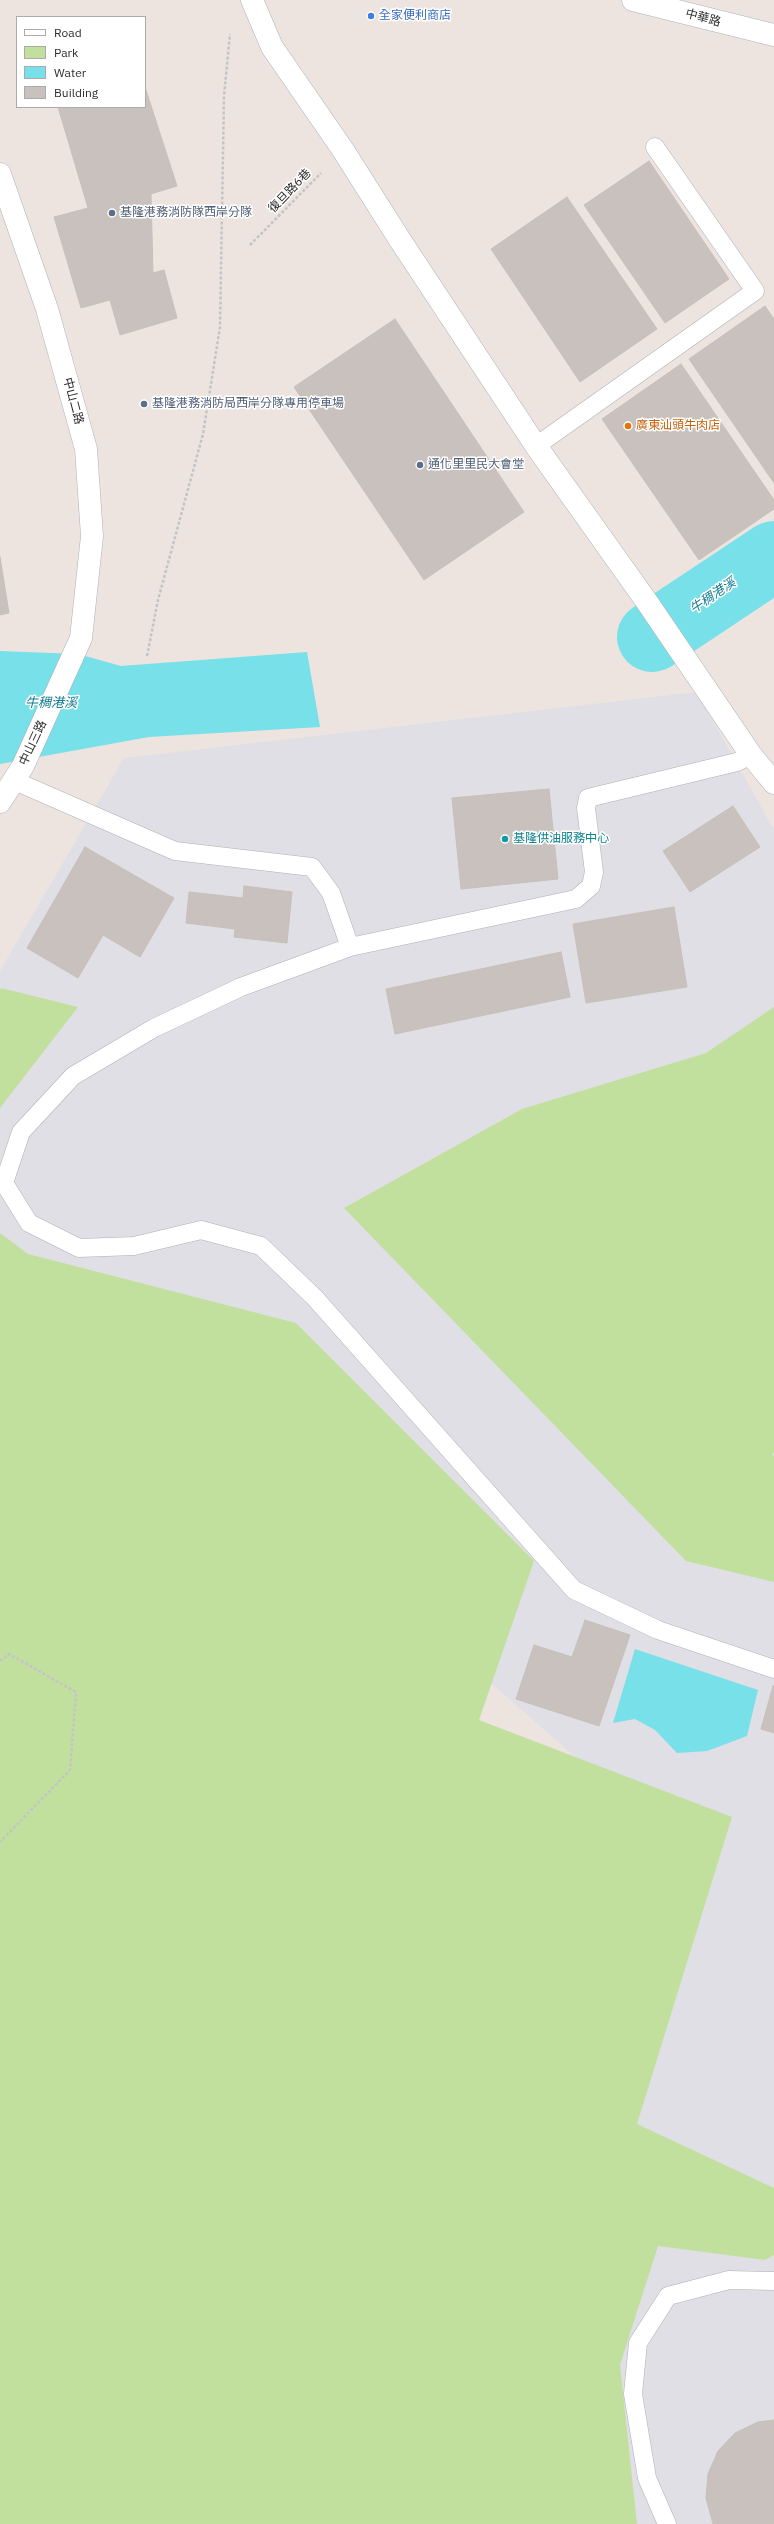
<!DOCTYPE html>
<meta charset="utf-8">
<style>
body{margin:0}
#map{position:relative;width:774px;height:2524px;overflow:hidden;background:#ede4df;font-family:"IBM Plex Sans",sans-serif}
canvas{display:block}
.legend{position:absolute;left:16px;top:16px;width:130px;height:92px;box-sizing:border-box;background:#fff;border:1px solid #ababab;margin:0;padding:5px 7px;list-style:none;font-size:12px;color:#2c2c2c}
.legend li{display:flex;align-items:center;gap:8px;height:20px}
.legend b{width:20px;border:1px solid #ababab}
</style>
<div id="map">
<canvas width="774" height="2524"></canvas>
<ul class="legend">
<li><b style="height:5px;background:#fff"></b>Road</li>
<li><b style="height:11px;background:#c1e09e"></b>Park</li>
<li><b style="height:11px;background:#77e0e9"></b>Water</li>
<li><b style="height:11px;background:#c8c1be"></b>Building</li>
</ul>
</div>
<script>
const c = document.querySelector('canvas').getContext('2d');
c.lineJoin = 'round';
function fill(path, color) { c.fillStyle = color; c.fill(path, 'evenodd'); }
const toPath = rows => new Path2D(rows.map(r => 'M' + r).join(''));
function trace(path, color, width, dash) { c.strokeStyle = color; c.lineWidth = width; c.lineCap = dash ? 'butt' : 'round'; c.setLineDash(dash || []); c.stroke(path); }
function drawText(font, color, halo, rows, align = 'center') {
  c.font = font + ' "IBM Plex Sans","Noto Sans TC",sans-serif'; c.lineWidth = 3; c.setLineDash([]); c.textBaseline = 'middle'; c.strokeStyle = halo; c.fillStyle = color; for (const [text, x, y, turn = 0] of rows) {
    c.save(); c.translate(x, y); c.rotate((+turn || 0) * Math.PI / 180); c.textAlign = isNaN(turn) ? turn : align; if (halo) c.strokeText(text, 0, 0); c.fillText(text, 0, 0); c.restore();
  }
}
fill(toPath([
 [697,692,774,830,774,2524,557,2524,675,1845,0,1250,0,971,124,758]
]), '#e0dfe6');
fill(toPath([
 [1,988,78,1007,0,1108,0,990],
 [774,1007,774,1452,772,1455,774,1456,774,1582,686,1561,344,1208,522,1109,706,1053],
 [0,1233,28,1254,296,1323,534,1561,479,1720,732,1817,637,2124,774,2188,774,2255,765,2260,658,2246,620,2365,637,2524,0,2524]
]), '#c1e09e');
fill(toPath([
 [0,651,78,654,121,666,307,652,320,727,149,737,0,764],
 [635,1649,758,1690,747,1736,707,1751,677,1753,655,1730,635,1719,613,1723]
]), '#77e0e9');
trace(toPath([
 [652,637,774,556]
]), '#77e0e9', 70);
const building = toPath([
 [145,87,177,186,151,194,153,273,164,270,177,318,120,335,110,300,81,308,54,217,88,208,58,107,145,107,145,87],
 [649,161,729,279,665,323,584,205,649,161],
 [567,197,657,329,580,382,491,249,567,197],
 [765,306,774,319,774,483,689,359,765,306],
 [395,319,524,512,424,580,294,387,395,319],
 [681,364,774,500,774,509,699,560,602,419,681,364],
 [0,557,9,613,0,615,0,557],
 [549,789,558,879,461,889,452,798,549,789],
 [733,806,760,847,690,892,663,851,733,806],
 [85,847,174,898,140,957,103,935,78,978,27,948,85,847],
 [244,886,292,892,287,943,234,937,235,929,186,923,189,892,243,898,244,886],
 [674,907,687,987,586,1003,573,924,674,907],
 [561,952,570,997,395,1034,386,989,561,952],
 [585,1620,630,1635,599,1726,516,1699,534,1645,572,1657,585,1620],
 [773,1686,774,1686,774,1733,761,1729,773,1686],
 [774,2420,774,2524,713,2524,706,2498,708,2474,718,2451,735,2433,758,2422,774,2420]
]);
fill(building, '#c8c1be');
trace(building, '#c8c0b8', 1);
const lane = toPath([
 [536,446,755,291,655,147],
 [751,755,737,762,588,798,586,808,594,872,591,886,576,899,350,947,241,987,154,1028,73,1076,21,1132,4,1183,29,1223,79,1248,134,1246,201,1230,261,1246,315,1298,574,1590,658,1630,774,1669],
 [15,781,175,851,312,867,331,893,350,947],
 [667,2524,647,2478,633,2394,638,2343,668,2296,729,2280,774,2281]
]);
const street = toPath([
 [252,0,272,47,343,150,400,240,536,446,647,602,751,755,774,783]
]);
const secondary = toPath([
 [633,0,774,35],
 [0,174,47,309,86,449,92,536,81,638,23,766,0,802]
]);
trace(lane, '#acb0b7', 19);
trace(street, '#acb0b7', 23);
trace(secondary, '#acb0b7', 23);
trace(toPath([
 [250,245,321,173],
 [147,656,158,600,203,434,220,327,224,96,230,34],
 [0,1661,9,1654,76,1692,70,1770,0,1842]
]), '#c4c4c4', 2.5, [3, 2]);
trace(lane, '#fff', 18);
trace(street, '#fff', 22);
trace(secondary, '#fff', 22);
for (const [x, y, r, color] of [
 [371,16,4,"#3f7fe0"],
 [112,213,4,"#5c6f8a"],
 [144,404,4,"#5c6f8a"],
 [628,426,4,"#e8710a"],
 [420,465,4,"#5c6f8a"],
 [505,839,4,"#0f9aa8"]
]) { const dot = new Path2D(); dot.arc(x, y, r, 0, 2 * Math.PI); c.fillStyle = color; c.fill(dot); trace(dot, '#fff', 1.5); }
drawText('12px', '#366cbe', '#fff', [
 ["全家便利商店",379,16]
], 'left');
drawText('12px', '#2c2c2c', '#fff', [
 ["中華路",703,18,15],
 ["復旦路6巷",290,191,-46],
 ["中山二路",73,401,75],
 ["中山三路",33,743,-65]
]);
drawText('12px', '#4e5e75', '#fff', [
 ["基隆港務消防隊西岸分隊",120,213],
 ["基隆港務消防局西岸分隊專用停車場",152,404],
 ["通化里里民大會堂",428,465]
], 'left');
drawText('12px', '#c56008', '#fff', [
 ["廣東汕頭牛肉店",636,426]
], 'left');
drawText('12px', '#0d838f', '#fff', [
 ["基隆供油服務中心",513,839]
], 'left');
drawText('italic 13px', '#147c91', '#fff', [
 ["牛稠港溪",713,596,-34],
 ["牛稠港溪",51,703]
]);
</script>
